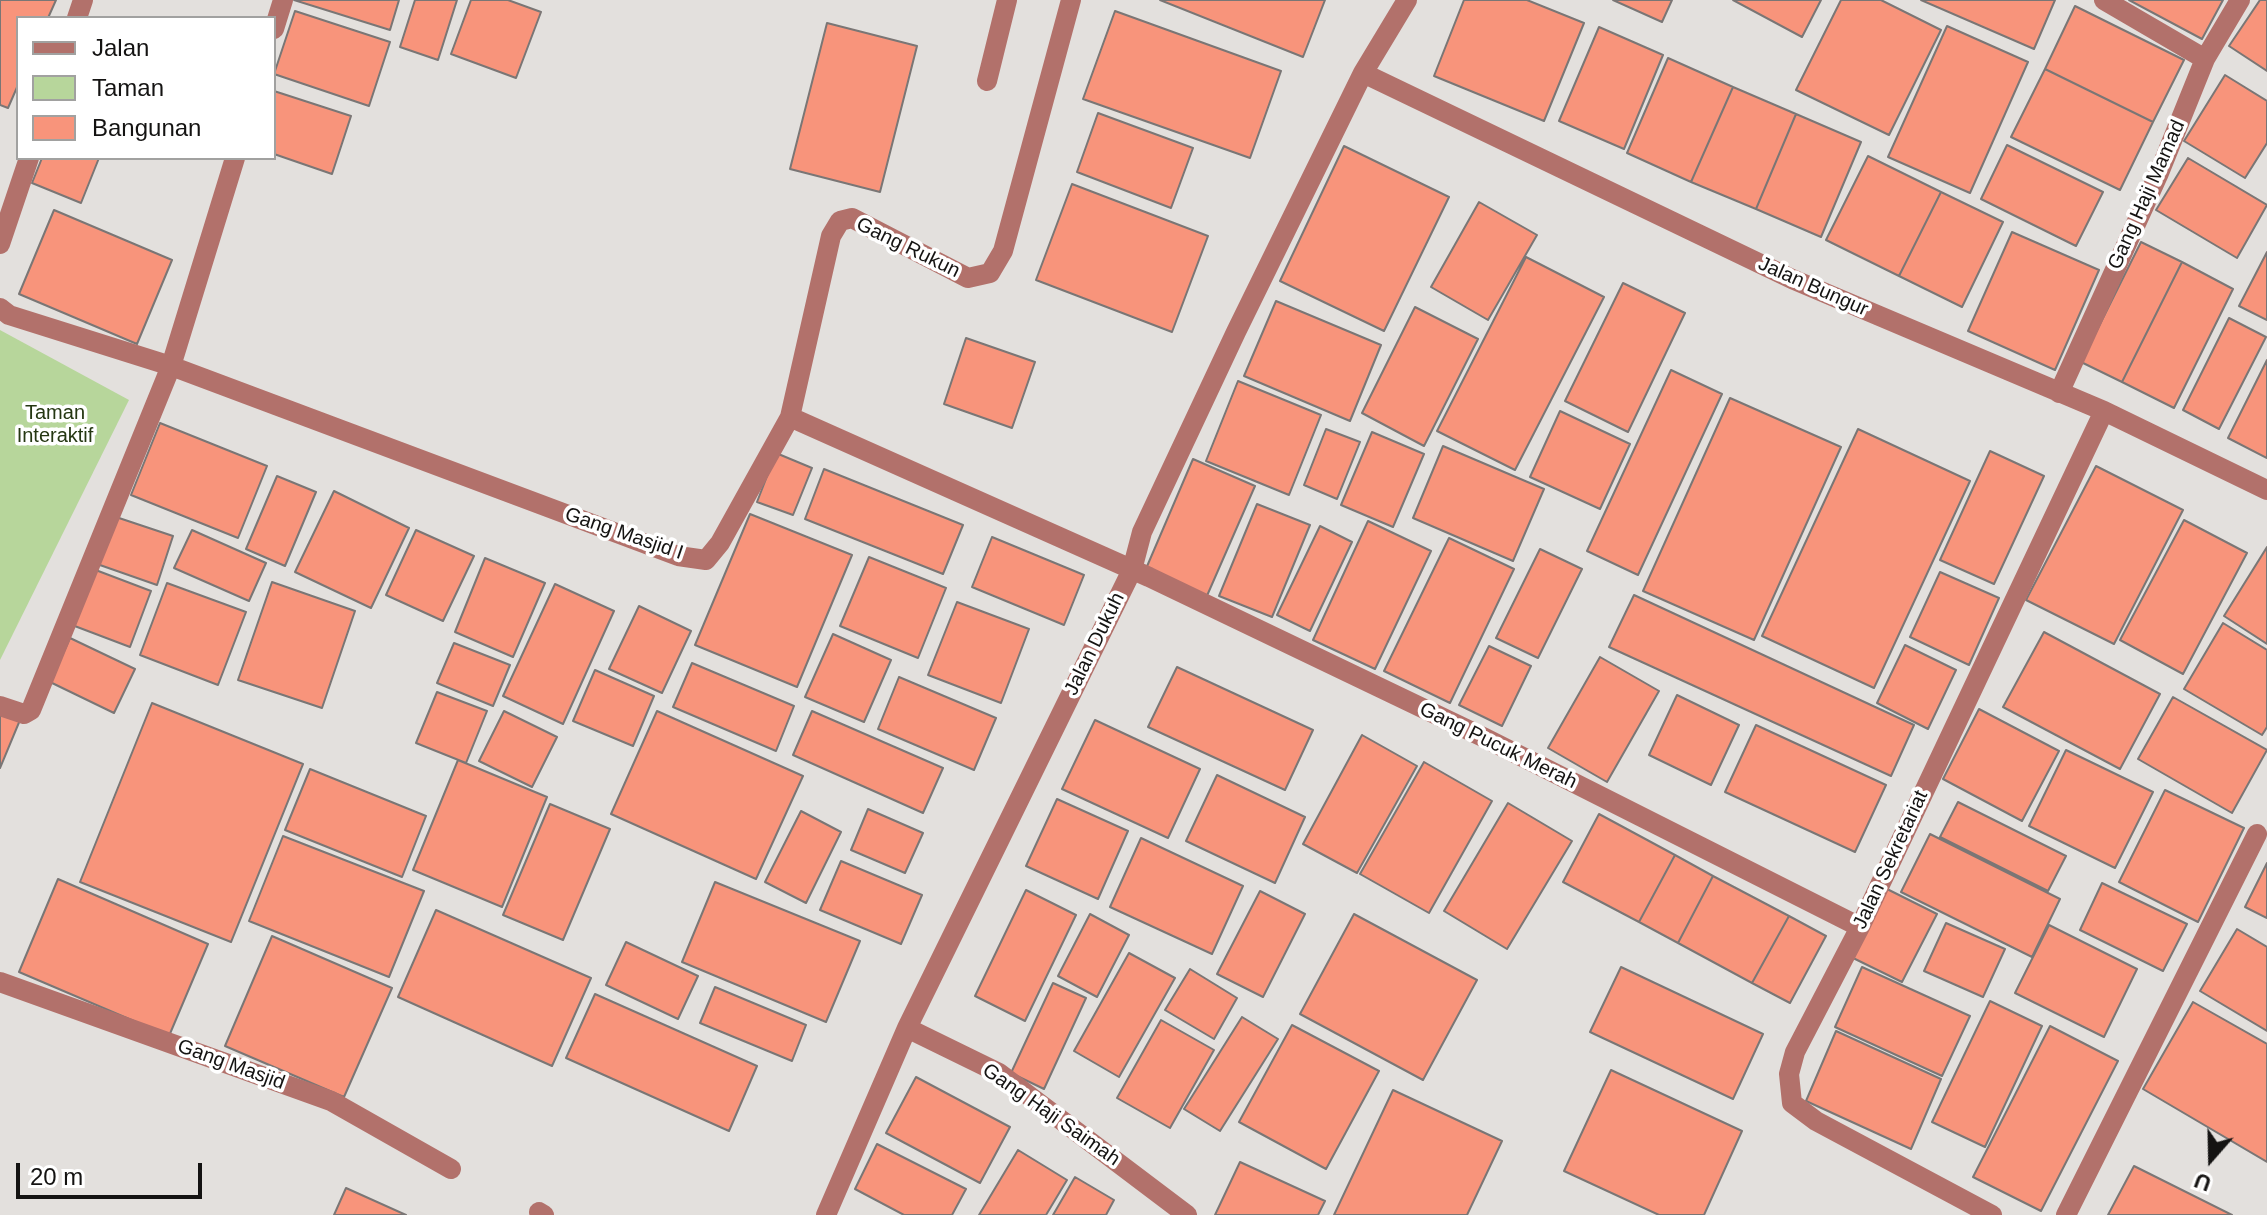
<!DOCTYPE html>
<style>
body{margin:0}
#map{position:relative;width:2267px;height:1215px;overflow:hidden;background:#e3e0dd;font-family:Helvetica,sans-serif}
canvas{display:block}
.legend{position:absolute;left:16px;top:16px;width:260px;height:144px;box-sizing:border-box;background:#fff;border:2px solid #a1a1a0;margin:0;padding:10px 14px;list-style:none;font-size:24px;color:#141312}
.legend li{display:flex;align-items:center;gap:16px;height:40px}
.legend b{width:40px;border:2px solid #a1a1a0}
.north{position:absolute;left:2171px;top:1119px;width:80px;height:80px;-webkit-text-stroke:6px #fff;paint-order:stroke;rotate:200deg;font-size:22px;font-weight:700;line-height:32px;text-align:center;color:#141312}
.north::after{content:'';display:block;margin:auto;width:28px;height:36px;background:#141312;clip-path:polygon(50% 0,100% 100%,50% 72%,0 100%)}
.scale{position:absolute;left:16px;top:1163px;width:186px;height:36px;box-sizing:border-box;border:4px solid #141312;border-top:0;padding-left:10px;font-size:24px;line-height:28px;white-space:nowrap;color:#141312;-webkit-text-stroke:6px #fff;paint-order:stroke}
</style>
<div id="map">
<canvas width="2267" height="1215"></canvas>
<ul class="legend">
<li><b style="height:10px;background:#b2716b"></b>Jalan</li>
<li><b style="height:22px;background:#b7d69b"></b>Taman</li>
<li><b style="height:22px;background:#f8947b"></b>Bangunan</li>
</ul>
<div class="north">U</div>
<div class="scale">20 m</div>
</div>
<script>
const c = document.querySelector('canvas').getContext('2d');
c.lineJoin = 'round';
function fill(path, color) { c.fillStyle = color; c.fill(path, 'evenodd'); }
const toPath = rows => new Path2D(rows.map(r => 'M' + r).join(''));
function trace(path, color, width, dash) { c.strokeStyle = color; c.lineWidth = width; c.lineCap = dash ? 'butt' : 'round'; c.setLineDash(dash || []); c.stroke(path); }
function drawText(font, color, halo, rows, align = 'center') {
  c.font = font + ' Helvetica,sans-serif'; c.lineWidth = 7; c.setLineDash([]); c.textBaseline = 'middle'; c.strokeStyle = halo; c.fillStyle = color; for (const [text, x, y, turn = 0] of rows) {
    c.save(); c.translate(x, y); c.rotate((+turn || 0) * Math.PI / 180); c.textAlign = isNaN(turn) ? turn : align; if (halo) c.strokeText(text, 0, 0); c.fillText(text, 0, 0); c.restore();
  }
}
fill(toPath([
 [0,330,129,400,0,660]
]), '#b7d69b');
const building = toPath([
 [0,0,56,0,48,18,18,18,18,85,8,108,0,105,0,0],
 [294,0,399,0,390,30,294,0],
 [415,0,457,0,438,60,400,47,415,0],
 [471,0,508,0,541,12,516,78,451,54,471,0],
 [1160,0,1325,0,1303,57,1160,0],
 [1464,0,1527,0,1584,23,1544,121,1434,76,1464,0],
 [1613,0,1672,0,1662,22,1613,0],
 [1733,0,1821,0,1802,37,1733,0],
 [1841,0,1881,0,1941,30,1889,135,1796,90,1841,0],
 [1921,0,2055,0,2034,49,1921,0],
 [2129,0,2223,0,2202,39,2129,0],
 [2260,0,2267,0,2267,71,2229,46,2260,0],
 [2075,6,2184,60,2153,122,2045,69,2075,6],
 [295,11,390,42,369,106,274,74,295,11],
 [1115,11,1281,71,1250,158,1083,99,1115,11],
 [827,23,917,46,880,192,790,169,827,23],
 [1947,26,2028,62,1970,193,1888,157,1947,26],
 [1599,27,1663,55,1624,149,1559,121,1599,27],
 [1668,58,1733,87,1691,182,1627,153,1668,58],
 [2045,69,2153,122,2120,190,2011,137,2045,69],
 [2225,75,2267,101,2267,143,2245,178,2184,141,2225,75],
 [1733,87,1796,114,1756,209,1691,182,1733,87],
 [274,91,351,116,332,174,274,154,274,91],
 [1098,113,1193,148,1171,208,1077,172,1098,113],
 [1796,114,1861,142,1821,237,1756,209,1796,114],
 [2007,145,2103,192,2076,246,1981,199,2007,145],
 [1344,146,1449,197,1384,331,1280,281,1344,146],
 [1868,156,1941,192,1899,276,1826,240,1868,156],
 [42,158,99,158,81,203,32,183,42,158],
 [2188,158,2267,205,2237,258,2156,210,2188,158],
 [1072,184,1208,236,1172,332,1036,280,1072,184],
 [1941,192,2003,222,1962,307,1899,276,1941,192],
 [1479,202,1537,235,1488,320,1431,287,1479,202],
 [54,210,172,260,137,344,19,294,54,210],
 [2012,232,2099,270,2055,370,1968,331,2012,232],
 [2141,242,2182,262,2122,382,2081,362,2141,242],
 [2267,252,2267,320,2239,306,2267,252],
 [1526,257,1604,297,1515,470,1437,431,1526,257],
 [2182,262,2233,289,2174,408,2122,382,2182,262],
 [1623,283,1685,313,1628,432,1565,401,1623,283],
 [1276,301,1381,345,1350,421,1244,376,1276,301],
 [1415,307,1478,339,1424,446,1362,413,1415,307],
 [2229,318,2266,337,2219,429,2183,410,2229,318],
 [966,338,1035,362,1012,428,944,404,966,338],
 [2267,360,2267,458,2228,438,2267,360],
 [1671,370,1722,394,1638,575,1587,551,1671,370],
 [1238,381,1321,415,1289,495,1206,461,1238,381],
 [1730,398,1841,447,1754,640,1643,591,1730,398],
 [1560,411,1630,444,1600,509,1530,477,1560,411],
 [160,423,267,466,238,538,131,495,160,423],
 [1326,429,1360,442,1337,499,1304,485,1326,429],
 [1858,429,1970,481,1874,688,1762,636,1858,429],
 [1372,432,1424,454,1393,527,1341,505,1372,432],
 [1443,446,1544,489,1513,561,1413,518,1443,446],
 [1990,451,2044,476,1994,584,1940,560,1990,451],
 [776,453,812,468,793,515,757,502,776,453],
 [1193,459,1255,486,1206,598,1145,571,1193,459],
 [2096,466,2183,510,2114,644,2026,600,2096,466],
 [824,469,963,525,943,574,805,519,824,469],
 [277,476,316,492,285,566,246,549,277,476],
 [334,491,409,528,371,608,295,572,334,491],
 [1257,504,1310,525,1272,617,1219,596,1257,504],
 [750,514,852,555,797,687,695,645,750,514],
 [113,516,173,536,157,585,97,564,113,516],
 [2184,520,2247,553,2183,674,2120,640,2184,520],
 [1368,521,1431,551,1375,669,1313,640,1368,521],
 [1320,526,1352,542,1310,631,1277,615,1320,526],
 [192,530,266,563,249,601,174,568,192,530],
 [416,530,474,556,443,621,386,595,416,530],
 [992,537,1084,575,1064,625,972,587,992,537],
 [1449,538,1514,569,1450,703,1384,671,1449,538],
 [2267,547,2267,644,2224,616,2267,547],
 [1540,549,1582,569,1538,658,1496,638,1540,549],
 [869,557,946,588,918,658,840,626,869,557],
 [485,558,545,583,513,657,455,632,485,558],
 [93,569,151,591,130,647,72,625,93,569],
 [1940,572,1999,598,1969,665,1910,637,1940,572],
 [272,582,355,611,322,708,238,680,272,582],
 [167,583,246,612,218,685,140,655,167,583],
 [555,584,614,611,563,724,503,696,555,584],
 [1634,595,1914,725,1891,776,1609,647,1634,595],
 [957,602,1029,629,1001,703,928,675,957,602],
 [639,606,691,631,662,693,609,669,639,606],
 [2223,623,2267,650,2267,727,2262,735,2184,689,2223,623],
 [2044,632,2160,694,2120,769,2003,707,2044,632],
 [833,634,891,660,864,722,805,697,833,634],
 [70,638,135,669,114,713,50,682,70,638],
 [454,643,510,665,493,706,437,683,454,643],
 [1905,645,1956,670,1928,729,1877,703,1905,645],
 [1489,646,1531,666,1502,726,1459,705,1489,646],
 [1600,657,1659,691,1607,782,1548,748,1600,657],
 [692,663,794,706,776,751,673,707,692,663],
 [1177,667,1313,730,1285,790,1148,727,1177,667],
 [595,670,654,696,633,746,573,721,595,670],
 [899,677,996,718,974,770,878,729,899,677],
 [437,692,487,711,466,763,416,743,437,692],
 [1677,695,1739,725,1711,785,1649,755,1677,695],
 [2173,697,2267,750,2232,813,2138,759,2173,697],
 [152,703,303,764,231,942,80,882,152,703],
 [1979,709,2059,751,2022,821,1943,779,1979,709],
 [504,711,557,737,532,787,479,761,504,711],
 [657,711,803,776,756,879,611,814,657,711],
 [812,711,943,768,923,813,793,755,812,711],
 [0,712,20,720,0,768,0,712],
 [1095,720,1200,769,1168,838,1062,789,1095,720],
 [1756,725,1886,785,1855,852,1725,792,1756,725],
 [1362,735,1417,766,1357,873,1303,844,1362,735],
 [2066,750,2153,792,2115,868,2029,826,2066,750],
 [458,760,547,797,502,907,413,870,458,760],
 [1424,762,1492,801,1429,913,1360,874,1424,762],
 [310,769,426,816,402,877,285,830,310,769],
 [1217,775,1305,817,1275,883,1186,841,1217,775],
 [2165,790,2244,828,2198,922,2119,882,2165,790],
 [1057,799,1128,831,1098,899,1026,866,1057,799],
 [1958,802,2066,856,2048,891,1940,837,1958,802],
 [1508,803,1572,841,1507,949,1444,911,1508,803],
 [550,804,610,829,563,940,503,915,550,804],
 [868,809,923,833,905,873,851,850,868,809],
 [801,811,841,832,806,903,765,882,801,811],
 [1599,814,1675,855,1639,922,1563,882,1599,814],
 [1930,834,2060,899,2032,957,1901,892,1930,834],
 [283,836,424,891,389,977,249,921,283,836],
 [1141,838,1243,886,1212,954,1110,907,1141,838],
 [1675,855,1713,876,1678,943,1639,922,1675,855],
 [841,861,922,895,901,944,820,910,841,861],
 [2267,863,2267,918,2245,907,2267,863],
 [1713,876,1789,916,1752,983,1678,943,1713,876],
 [58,879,208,944,169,1036,19,972,58,879],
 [715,882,860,941,826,1022,682,962,715,882],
 [2102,883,2187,924,2163,971,2080,930,2102,883],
 [1885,888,1937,914,1902,982,1851,957,1885,888],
 [1026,890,1076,915,1025,1021,975,996,1026,890],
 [1260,891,1305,914,1263,997,1217,974,1260,891],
 [436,910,591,978,552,1066,398,997,436,910],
 [1090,914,1129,935,1097,997,1058,976,1090,914],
 [1354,914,1477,980,1423,1080,1300,1014,1354,914],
 [1789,916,1826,936,1790,1003,1752,983,1789,916],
 [1946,923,2005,949,1983,997,1924,971,1946,923],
 [2049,925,2137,969,2104,1037,2015,993,2049,925],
 [2237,929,2267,947,2267,1031,2200,991,2237,929],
 [272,936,392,988,344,1097,225,1046,272,936],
 [626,942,698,976,678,1019,606,985,626,942],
 [1129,953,1175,978,1119,1077,1074,1051,1129,953],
 [1621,967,1763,1034,1733,1099,1590,1032,1621,967],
 [1862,967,1970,1016,1942,1076,1835,1027,1862,967],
 [1190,969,1237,998,1214,1039,1165,1010,1190,969],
 [1053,983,1086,998,1044,1089,1011,1073,1053,983],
 [715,987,806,1025,792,1061,700,1023,715,987],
 [595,994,757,1066,729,1131,566,1058,595,994],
 [1990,1001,2042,1026,1985,1147,1932,1122,1990,1001],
 [2193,1002,2267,1044,2267,1162,2143,1089,2193,1002],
 [1242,1017,1278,1039,1220,1131,1184,1109,1242,1017],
 [1161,1020,1214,1050,1170,1128,1117,1098,1161,1020],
 [1292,1025,1379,1071,1326,1169,1239,1122,1292,1025],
 [2050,1026,2118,1061,2041,1211,1973,1177,2050,1026],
 [1836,1031,1941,1079,1911,1149,1806,1101,1836,1031],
 [1611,1070,1742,1131,1704,1215,1659,1215,1564,1171,1611,1070],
 [916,1077,1010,1127,980,1183,886,1133,916,1077],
 [1393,1090,1502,1141,1467,1215,1334,1215,1393,1090],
 [877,1144,966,1189,952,1215,904,1215,855,1189,877,1144],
 [1018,1150,1067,1180,1046,1215,979,1215,1018,1150],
 [1240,1162,1325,1201,1318,1215,1215,1215,1240,1162],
 [2134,1166,2232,1215,2108,1215,2134,1166],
 [1075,1177,1114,1200,1106,1215,1053,1215,1075,1177],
 [346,1188,406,1215,334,1215,346,1188]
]);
fill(building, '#f8947b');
trace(building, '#7a7675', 2);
trace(toPath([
 [2104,0,2205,59],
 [77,18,83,0],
 [274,29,283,0],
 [1363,73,1792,279,2104,411,2267,490],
 [987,81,1007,0],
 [0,244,29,158],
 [0,308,9,315,171,366,678,556,706,560,720,543,790,417,1149,577,1485,738,1860,927],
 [2059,393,2159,173,2205,59,2240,0],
 [790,417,831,236,840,221,852,218,968,278,990,273,1003,251,1071,0],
 [0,706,24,714,31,710,171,366,235,158],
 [0,982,331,1101,451,1169],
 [907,1028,999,1073,1187,1215],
 [539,1212,544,1215],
 [826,1215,907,1028,1132,570,1142,532,1236,332,1363,73,1407,0],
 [1992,1215,1816,1121,1792,1103,1789,1074,1795,1052,1860,927,2104,411],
 [2066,1215,2257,834]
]), '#b2716b', 20);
drawText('20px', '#141312', '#fff', [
 ["Gang Haji Mamad",2147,195,-66],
 ["Gang Rukun",908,248,26],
 ["Jalan Bungur",1813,287,24],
 ["Gang Masjid I",624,534,19],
 ["Jalan Dukuh",1095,644,-64],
 ["Gang Pucuk Merah",1498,746,26],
 ["Jalan Sekretariat",1891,860,-65],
 ["Gang Masjid",231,1065,20],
 ["Gang Haji Saimah",1051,1115,35]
]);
drawText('20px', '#253712', '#fff', [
 ["Taman",55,413],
 ["Interaktif",55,436]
]);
</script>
